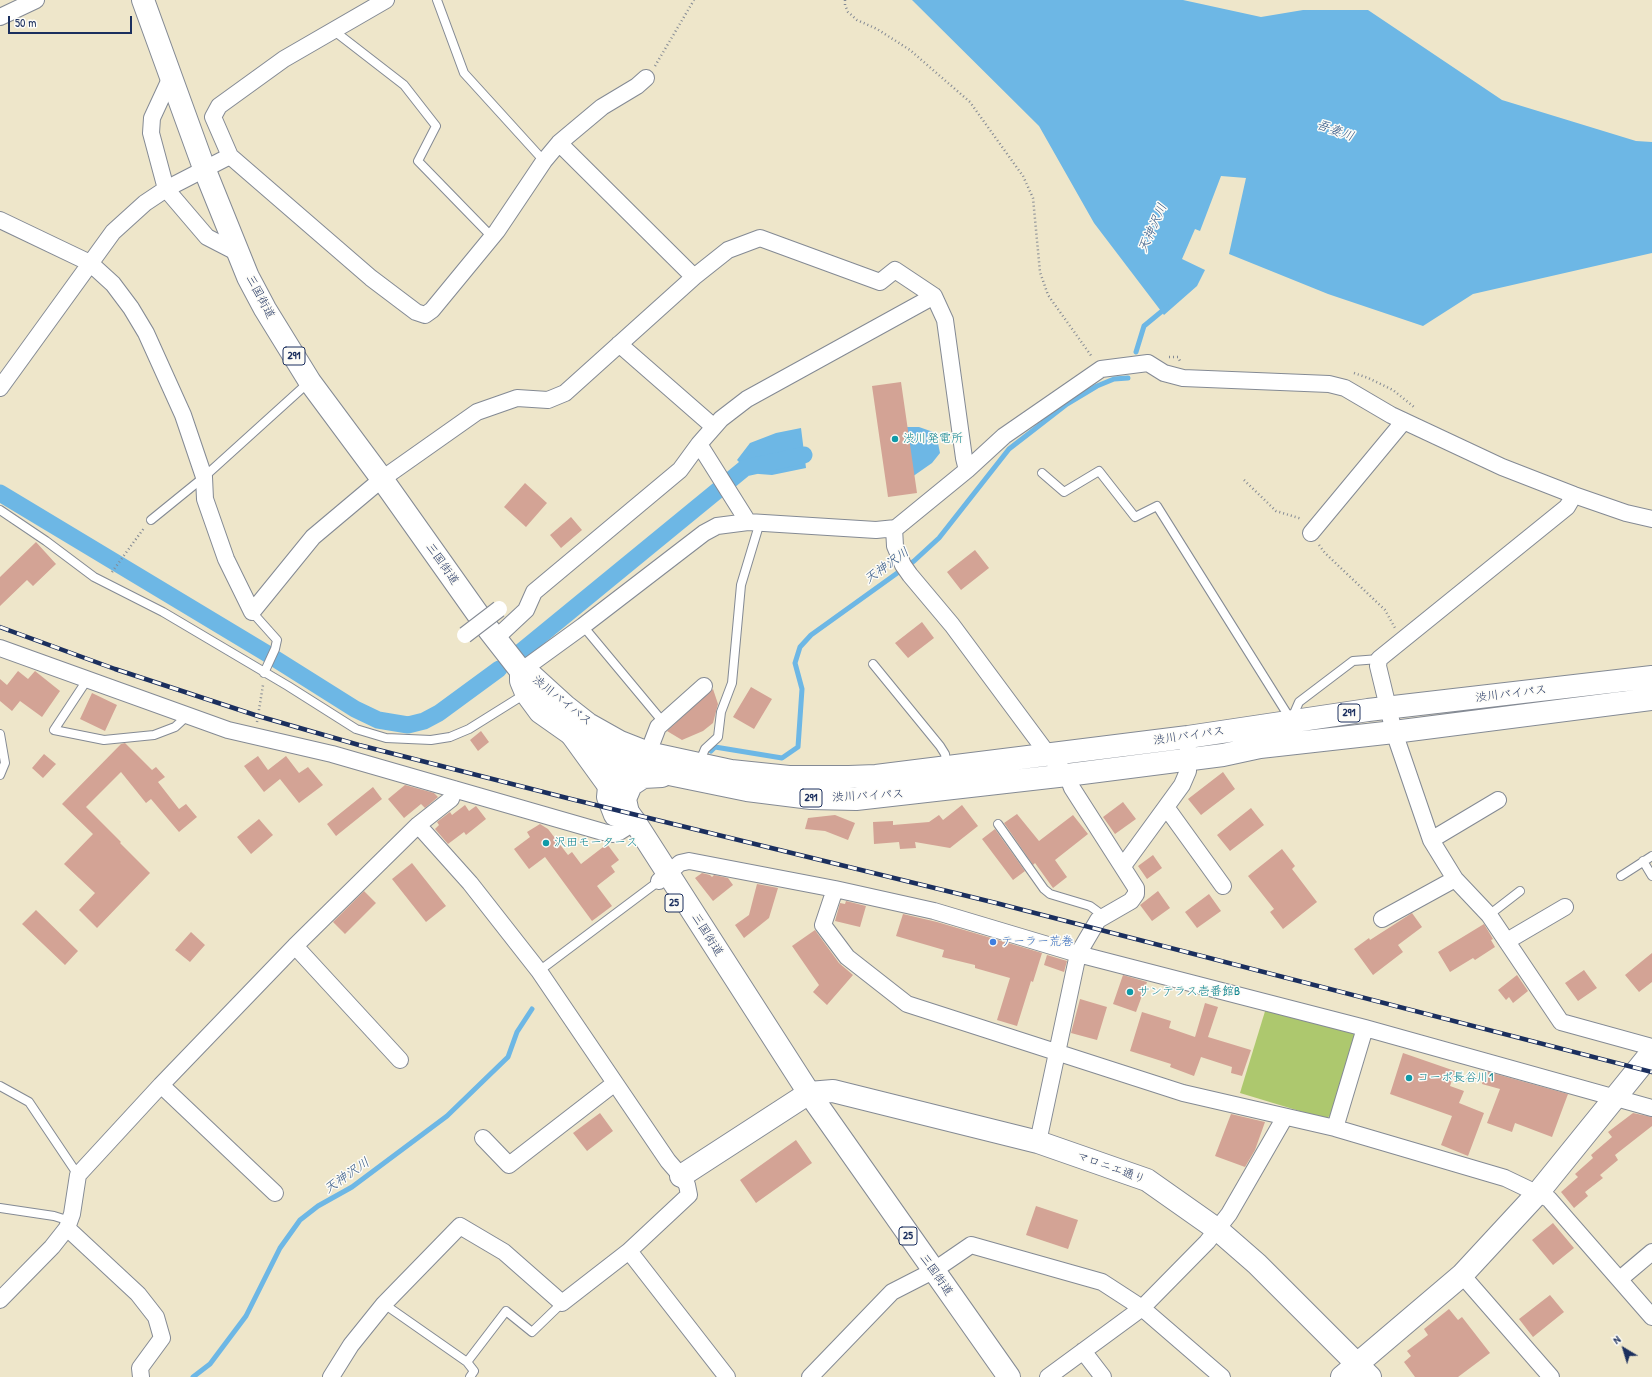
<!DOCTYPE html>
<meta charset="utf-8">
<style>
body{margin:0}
#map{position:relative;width:1652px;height:1377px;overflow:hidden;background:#eee6ca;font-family:"Patrick Hand",sans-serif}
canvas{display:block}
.north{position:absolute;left:1604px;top:1329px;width:40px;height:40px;-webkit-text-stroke:3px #fdfcf7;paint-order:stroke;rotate:322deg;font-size:11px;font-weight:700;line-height:16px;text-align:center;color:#1b2f5e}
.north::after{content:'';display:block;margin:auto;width:14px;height:18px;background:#1b2f5e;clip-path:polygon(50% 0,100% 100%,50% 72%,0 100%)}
.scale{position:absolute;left:8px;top:16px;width:124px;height:18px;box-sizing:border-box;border:2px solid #1b2f5e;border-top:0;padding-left:5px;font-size:12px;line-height:14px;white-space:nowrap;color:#1b2f5e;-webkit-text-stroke:3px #fdfcf7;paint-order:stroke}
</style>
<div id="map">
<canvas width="1652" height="1377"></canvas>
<div class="north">N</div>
<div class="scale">50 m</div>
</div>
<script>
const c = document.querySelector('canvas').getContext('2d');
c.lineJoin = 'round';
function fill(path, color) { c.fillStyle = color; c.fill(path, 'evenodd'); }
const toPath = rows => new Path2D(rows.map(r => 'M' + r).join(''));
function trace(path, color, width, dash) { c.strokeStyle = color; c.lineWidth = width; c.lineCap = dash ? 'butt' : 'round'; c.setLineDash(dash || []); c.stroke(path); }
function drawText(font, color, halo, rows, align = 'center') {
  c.font = font + ' "Patrick Hand","Klee One",sans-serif'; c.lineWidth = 3; c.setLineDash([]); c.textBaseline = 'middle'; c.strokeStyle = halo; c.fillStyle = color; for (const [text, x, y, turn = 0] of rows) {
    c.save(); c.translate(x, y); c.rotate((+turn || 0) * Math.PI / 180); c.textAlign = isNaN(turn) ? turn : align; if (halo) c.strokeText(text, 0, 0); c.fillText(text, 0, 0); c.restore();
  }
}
fill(toPath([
 [1266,1008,1356,1032,1333,1113,1326,1119,1240,1093]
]), '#adc86e');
fill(toPath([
 [912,0,1183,0,1261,17,1303,10,1368,10,1502,100,1636,141,1652,142,1652,253,1473,294,1423,326,1328,294,1229,254,1246,178,1221,176,1200,231,1195,229,1182,259,1205,270,1197,286,1164,315,1094,223,1039,126],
 [904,427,919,427,936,433,940,453,932,463,912,477],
 [801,428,806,468,772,475,759,474,745,468,737,460,750,443,776,433]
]), '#6db7e5');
trace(toPath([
 [1136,352,1144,326,1167,307],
 [711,751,715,747,782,758,798,747,802,689,795,663,800,647,811,635,914,561,939,538,1009,449,1067,404,1097,386,1114,379,1128,378],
 [193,1377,210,1364,246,1316,280,1248,300,1220,318,1206,352,1187,447,1116,508,1057,517,1032,532,1009]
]), '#6db7e5', 5);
trace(toPath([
 [0,493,266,653,355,709,378,720,408,725,424,721,439,713,499,669],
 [518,654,745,468,804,455]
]), '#6db7e5', 17);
fill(toPath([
 [901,382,917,493,888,497,872,386],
 [525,483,547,503,526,527,504,507],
 [571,517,582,530,561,548,550,535],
 [36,542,56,564,33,586,27,580,0,606,0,577],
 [975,550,989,568,961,590,947,572],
 [922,622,934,638,908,658,895,643],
 [18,671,28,679,35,671,60,691,42,717,20,701,12,711,0,701,0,679,7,685],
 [751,687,772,699,754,729,733,717],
 [713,689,718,704,713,723,703,731,682,740,667,731],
 [92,693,117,705,105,731,80,719],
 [481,731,489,742,478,751,470,740],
 [125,743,152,770,156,767,165,777,158,782,179,809,186,804,197,817,179,832,151,799,146,803,121,772,86,807,121,842,120,843,150,873,97,928,79,910,95,893,64,864,93,834,62,804,121,744],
 [44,754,56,764,43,778,32,768],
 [258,756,268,770,286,756,299,773,308,767,323,785,299,803,280,779,264,792,244,766],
 [1223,772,1235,789,1201,815,1188,799],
 [405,785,434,793,438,797,425,808,421,804,404,818,388,799],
 [373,787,382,799,336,836,327,824],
 [1123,802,1136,819,1115,834,1103,817],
 [465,805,469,811,476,806,486,819,466,835,464,832,448,844,435,829,439,825,437,822,450,812,452,815],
 [962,805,978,826,950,848,915,842,916,848,900,849,899,842,874,844,873,822,893,821,893,825,929,822,939,815,943,820],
 [1251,808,1264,825,1230,851,1217,835],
 [1017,814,1039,841,1073,815,1088,834,1055,860,1067,877,1053,888,1035,863,1033,865,1004,823],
 [835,815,855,823,848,840,825,831,805,829,808,818],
 [259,819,273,835,251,854,237,837],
 [540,824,548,829,568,855,572,852,581,864,607,844,619,860,611,866,615,872,597,886,612,906,592,921,545,857,529,869,514,849,530,837,527,832],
 [995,829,1025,871,1013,880,982,839],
 [1282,849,1295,866,1292,869,1317,902,1283,929,1270,912,1274,909,1248,876],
 [1153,855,1162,868,1147,879,1138,866],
 [412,863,446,906,426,922,392,879],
 [702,873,710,875,712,877,714,875,728,878,733,885,713,901,695,878],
 [757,884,778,888,769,918,744,938,735,925,749,915],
 [364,891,376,903,345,934,333,922],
 [1158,891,1170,908,1152,921,1140,905],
 [1209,894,1221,911,1197,928,1185,912],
 [846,901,866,906,860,927,835,921,840,903,845,904],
 [36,910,78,951,65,965,22,924],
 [1412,913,1422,927,1398,945,1403,952,1373,975,1354,949,1369,938,1370,940],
 [903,914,937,922,1042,953,1033,982,1031,981,1017,1026,997,1020,1010,978,975,968,975,965,942,957,944,950,896,936],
 [1484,924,1493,939,1491,940,1495,947,1475,960,1473,958,1450,972,1438,952],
 [815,930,839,963,853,975,827,1005,813,992,819,985,792,946],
 [191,932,205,945,190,962,175,950],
 [1652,953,1652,982,1639,992,1625,975],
 [1047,955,1067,961,1064,972,1044,965],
 [1584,970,1597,988,1578,1001,1565,983],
 [1123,975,1147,982,1136,1012,1113,1004],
 [1517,975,1528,991,1513,1003,1509,997,1506,1000,1498,990],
 [1080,999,1107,1007,1097,1040,1071,1033],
 [1205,1003,1218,1007,1208,1037,1251,1050,1242,1076,1231,1073,1232,1067,1201,1057,1194,1076,1170,1067,1171,1064,1130,1051,1142,1012,1171,1021,1169,1028,1195,1037],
 [1403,1053,1455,1071,1450,1086,1464,1091,1459,1103,1484,1113,1468,1156,1441,1145,1452,1116,1390,1094],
 [1485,1071,1568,1094,1552,1137,1515,1123,1512,1132,1487,1123,1500,1089,1482,1084],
 [600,1113,613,1131,587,1151,573,1133],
 [1633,1113,1652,1117,1652,1126,1615,1155,1618,1160,1600,1175,1603,1178,1585,1192,1588,1196,1574,1208,1561,1192,1578,1177,1575,1174,1593,1158,1591,1155,1612,1137,1608,1132],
 [1231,1114,1265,1122,1255,1150,1245,1167,1215,1156],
 [796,1140,812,1163,756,1203,740,1180],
 [1036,1206,1078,1220,1068,1249,1026,1235],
 [1553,1223,1574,1248,1553,1265,1532,1240],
 [1550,1295,1564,1312,1533,1337,1519,1319],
 [1449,1309,1458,1320,1462,1317,1490,1353,1458,1377,1415,1377,1404,1362,1411,1356,1407,1351,1428,1335,1424,1329]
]), '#d3a395');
const lane = toPath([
 [437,0,464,73,544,161],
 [333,30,404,85,436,126,418,161,492,237],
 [1042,473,1064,492,1099,471,1135,517,1157,506,1291,720],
 [0,510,46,541,94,577,163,612,288,686,356,729,386,738,431,740,450,737,469,729,525,694],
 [151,520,204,477,309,382],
 [252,612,277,640,275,649,264,673],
 [583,626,663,722],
 [873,664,940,746,945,754,947,766],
 [87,680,54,730,104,740,154,735,175,727,187,716],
 [1292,718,1299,702,1353,661,1379,659],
 [0,734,5,763,0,775],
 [699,763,705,749,718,737,721,712,732,683,741,585,760,522],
 [998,824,1044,889,1050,894,1090,906,1105,917],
 [1643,861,1652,876],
 [1621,876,1652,856],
 [1489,915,1520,891],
 [539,971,659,881],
 [0,1086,29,1102,78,1175],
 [0,1208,54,1216,70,1221],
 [384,1304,467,1362,506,1311,532,1332,562,1303],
 [467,1362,474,1371,470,1377]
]);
const street = toPath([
 [0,17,36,0],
 [171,77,152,118,151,133,166,189,207,237,238,253],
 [559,143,694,277],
 [230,156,371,278,416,312,425,315,432,310,497,231,544,161,559,143,602,107,637,86,646,78],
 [0,220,90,263,113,284,131,308,146,333,183,415,204,477,205,499,226,559,252,612,313,537,382,479,477,412,517,398,548,400,565,393,694,277,728,250,760,238,880,282,895,270,934,296,945,320,964,458,967,470],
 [619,344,714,427],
 [0,388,113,232,145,203,166,189,230,156,213,117,219,106,284,59,386,0],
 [1574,495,1567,507,1379,659,1378,666,1394,732,1431,840,1455,879,1489,915,1561,1022,1652,1047],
 [748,522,699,444,721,419,747,399,934,296],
 [894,528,895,546,903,565,910,575,952,625,1047,753,1067,775,1072,788,1136,888,1136,894,1131,901,1098,920,1078,954,1038,1142],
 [1311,533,1404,421],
 [495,639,526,610,534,592,680,470,699,444],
 [0,648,228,730,332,754,603,832,613,834,619,832,635,822],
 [521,671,583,626,704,533,717,526,748,522,876,530,896,528,967,470,1004,436,1101,369,1148,363,1164,373,1183,378,1329,384,1345,388,1391,415,1502,467,1574,495,1626,513,1652,519],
 [1188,749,1188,771,1182,785,1166,807,1223,886],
 [648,753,658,727,704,686],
 [1431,840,1498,800],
 [1123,866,1166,807],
 [659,881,680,863,689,861,835,889,934,911,1078,954,1365,1028,1652,1108],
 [835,889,823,925,847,957,907,1004,1183,1093,1335,1128,1505,1178,1549,1199,1652,1317],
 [1382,919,1455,879],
 [1507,941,1565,907],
 [295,946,400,1060],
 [161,1085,275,1193],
 [1335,1128,1365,1028],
 [483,1138,509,1165,615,1083],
 [67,1228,138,1294,156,1317,162,1338,140,1368,141,1377],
 [629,1251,727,1377],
 [1462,1275,1551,1377],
 [1620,1279,1652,1252],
 [0,1300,52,1247,67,1228,72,1214,78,1175,161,1085,295,946,418,825,451,799,454,789],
 [1083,1351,1103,1377],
 [331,1377,351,1345,384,1304,460,1226,504,1252,562,1303,629,1251,689,1195,687,1185,681,1176,668,1161,539,971,470,883,418,825],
 [810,1377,892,1292,933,1271,971,1245,1102,1282,1142,1308,1222,1377],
 [1048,1377,1142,1308,1207,1242,1229,1214,1285,1117]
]);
const secondary = toPath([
 [681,1176,809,1093,833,1091,1038,1142,1147,1180,1218,1230,1257,1264,1370,1377],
 [1342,1377,1462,1275,1537,1194,1652,1052]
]);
const primary = toPath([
 [572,735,635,822,809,1093,1009,1377]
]);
const highway = toPath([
 [143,0,204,168,248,277,265,309,310,382,382,479,489,630,521,671,532,676,565,706,588,724,620,742,648,753,731,771,789,777,849,777,876,776,1188,737,1368,710,1652,677],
 [521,671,521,681,526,693,540,712,594,750,632,766,674,775,747,790,811,798,856,799,1067,775,1223,755,1260,747,1394,732,1652,699],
 [628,813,625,799,631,785,643,777,662,776],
 [615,815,608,797,610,777,625,763,637,758]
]);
trace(lane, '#848a94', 10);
trace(street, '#848a94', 18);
trace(secondary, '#848a94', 24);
trace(primary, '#848a94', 24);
trace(highway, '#848a94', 24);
trace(toPath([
 [845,0,845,5,848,12,857,20,877,29,910,50,970,102,1023,176,1033,198,1040,272,1048,295,1092,357],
 [655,66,694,0],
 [1169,357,1178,357,1180,361],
 [1354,373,1368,378,1393,390,1414,407],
 [1244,480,1276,511,1302,519],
 [1319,545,1325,553,1385,610,1395,628],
 [112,572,144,528],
 [257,722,263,685]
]), '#848a94', 2.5, [1, 3]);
trace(lane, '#fff', 8);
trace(street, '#fff', 16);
trace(secondary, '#fff', 22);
trace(primary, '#fff', 22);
trace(highway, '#fff', 22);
const rail = toPath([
 [0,627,115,669,258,716,359,745,567,798,996,903,1652,1072]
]);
trace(rail, '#1b2f5e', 4.5);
trace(rail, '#fdfcf7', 3, [9]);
const streetBridge = toPath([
 [465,635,499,609]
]);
trace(streetBridge, '#848a94', 18, []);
trace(streetBridge, '#fff', 16);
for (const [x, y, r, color] of [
 [895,439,4,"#0f9aa8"],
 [546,843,4,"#0f9aa8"],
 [993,942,4,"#3f7fe0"],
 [1130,992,4,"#0f9aa8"],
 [1409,1078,4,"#0f9aa8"]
]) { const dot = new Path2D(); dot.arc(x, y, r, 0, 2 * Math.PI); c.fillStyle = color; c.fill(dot); trace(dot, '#fdfcf7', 1.5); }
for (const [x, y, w] of [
 [294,356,22],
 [1349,713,22],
 [811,798,22],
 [674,903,18],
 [908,1236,18]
]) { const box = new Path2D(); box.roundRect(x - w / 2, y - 9, w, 18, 3); c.fillStyle = '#fdfcf7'; c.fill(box); trace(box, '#1b2f5e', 1); }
drawText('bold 11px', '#1b2f5e', null, [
 ["291",294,356],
 ["291",1349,713],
 ["291",811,798],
 ["25",674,903],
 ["25",908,1236]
]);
drawText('12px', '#1b2f5e', '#fdfcf7', [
 ["三国街道",260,297,62],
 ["三国街道",442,564,55],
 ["渋川バイパス",1511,694,-7],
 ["渋川バイパス",562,701,39],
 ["渋川バイパス",1189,736,-8],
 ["渋川バイパス",868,796,-3],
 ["三国街道",707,935,58],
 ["マロニエ通り",1111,1168,20],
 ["三国街道",936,1275,55]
]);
drawText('12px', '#0d838f', '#fdfcf7', [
 ["渋川発電所",903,439],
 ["沢田モータース",554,843],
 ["サンテラス壱番館B",1138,992],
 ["コーポ長谷川1",1417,1078]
], 'left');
drawText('12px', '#366cbe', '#fdfcf7', [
 ["テーラー荒巻",1001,942]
], 'left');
drawText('italic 13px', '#345886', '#fdfcf7', [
 ["吾妻川",1335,131,20],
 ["天神沢川",1153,228,-66],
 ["天神沢川",887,566,-36],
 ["天神沢川",347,1176,-35]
]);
</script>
